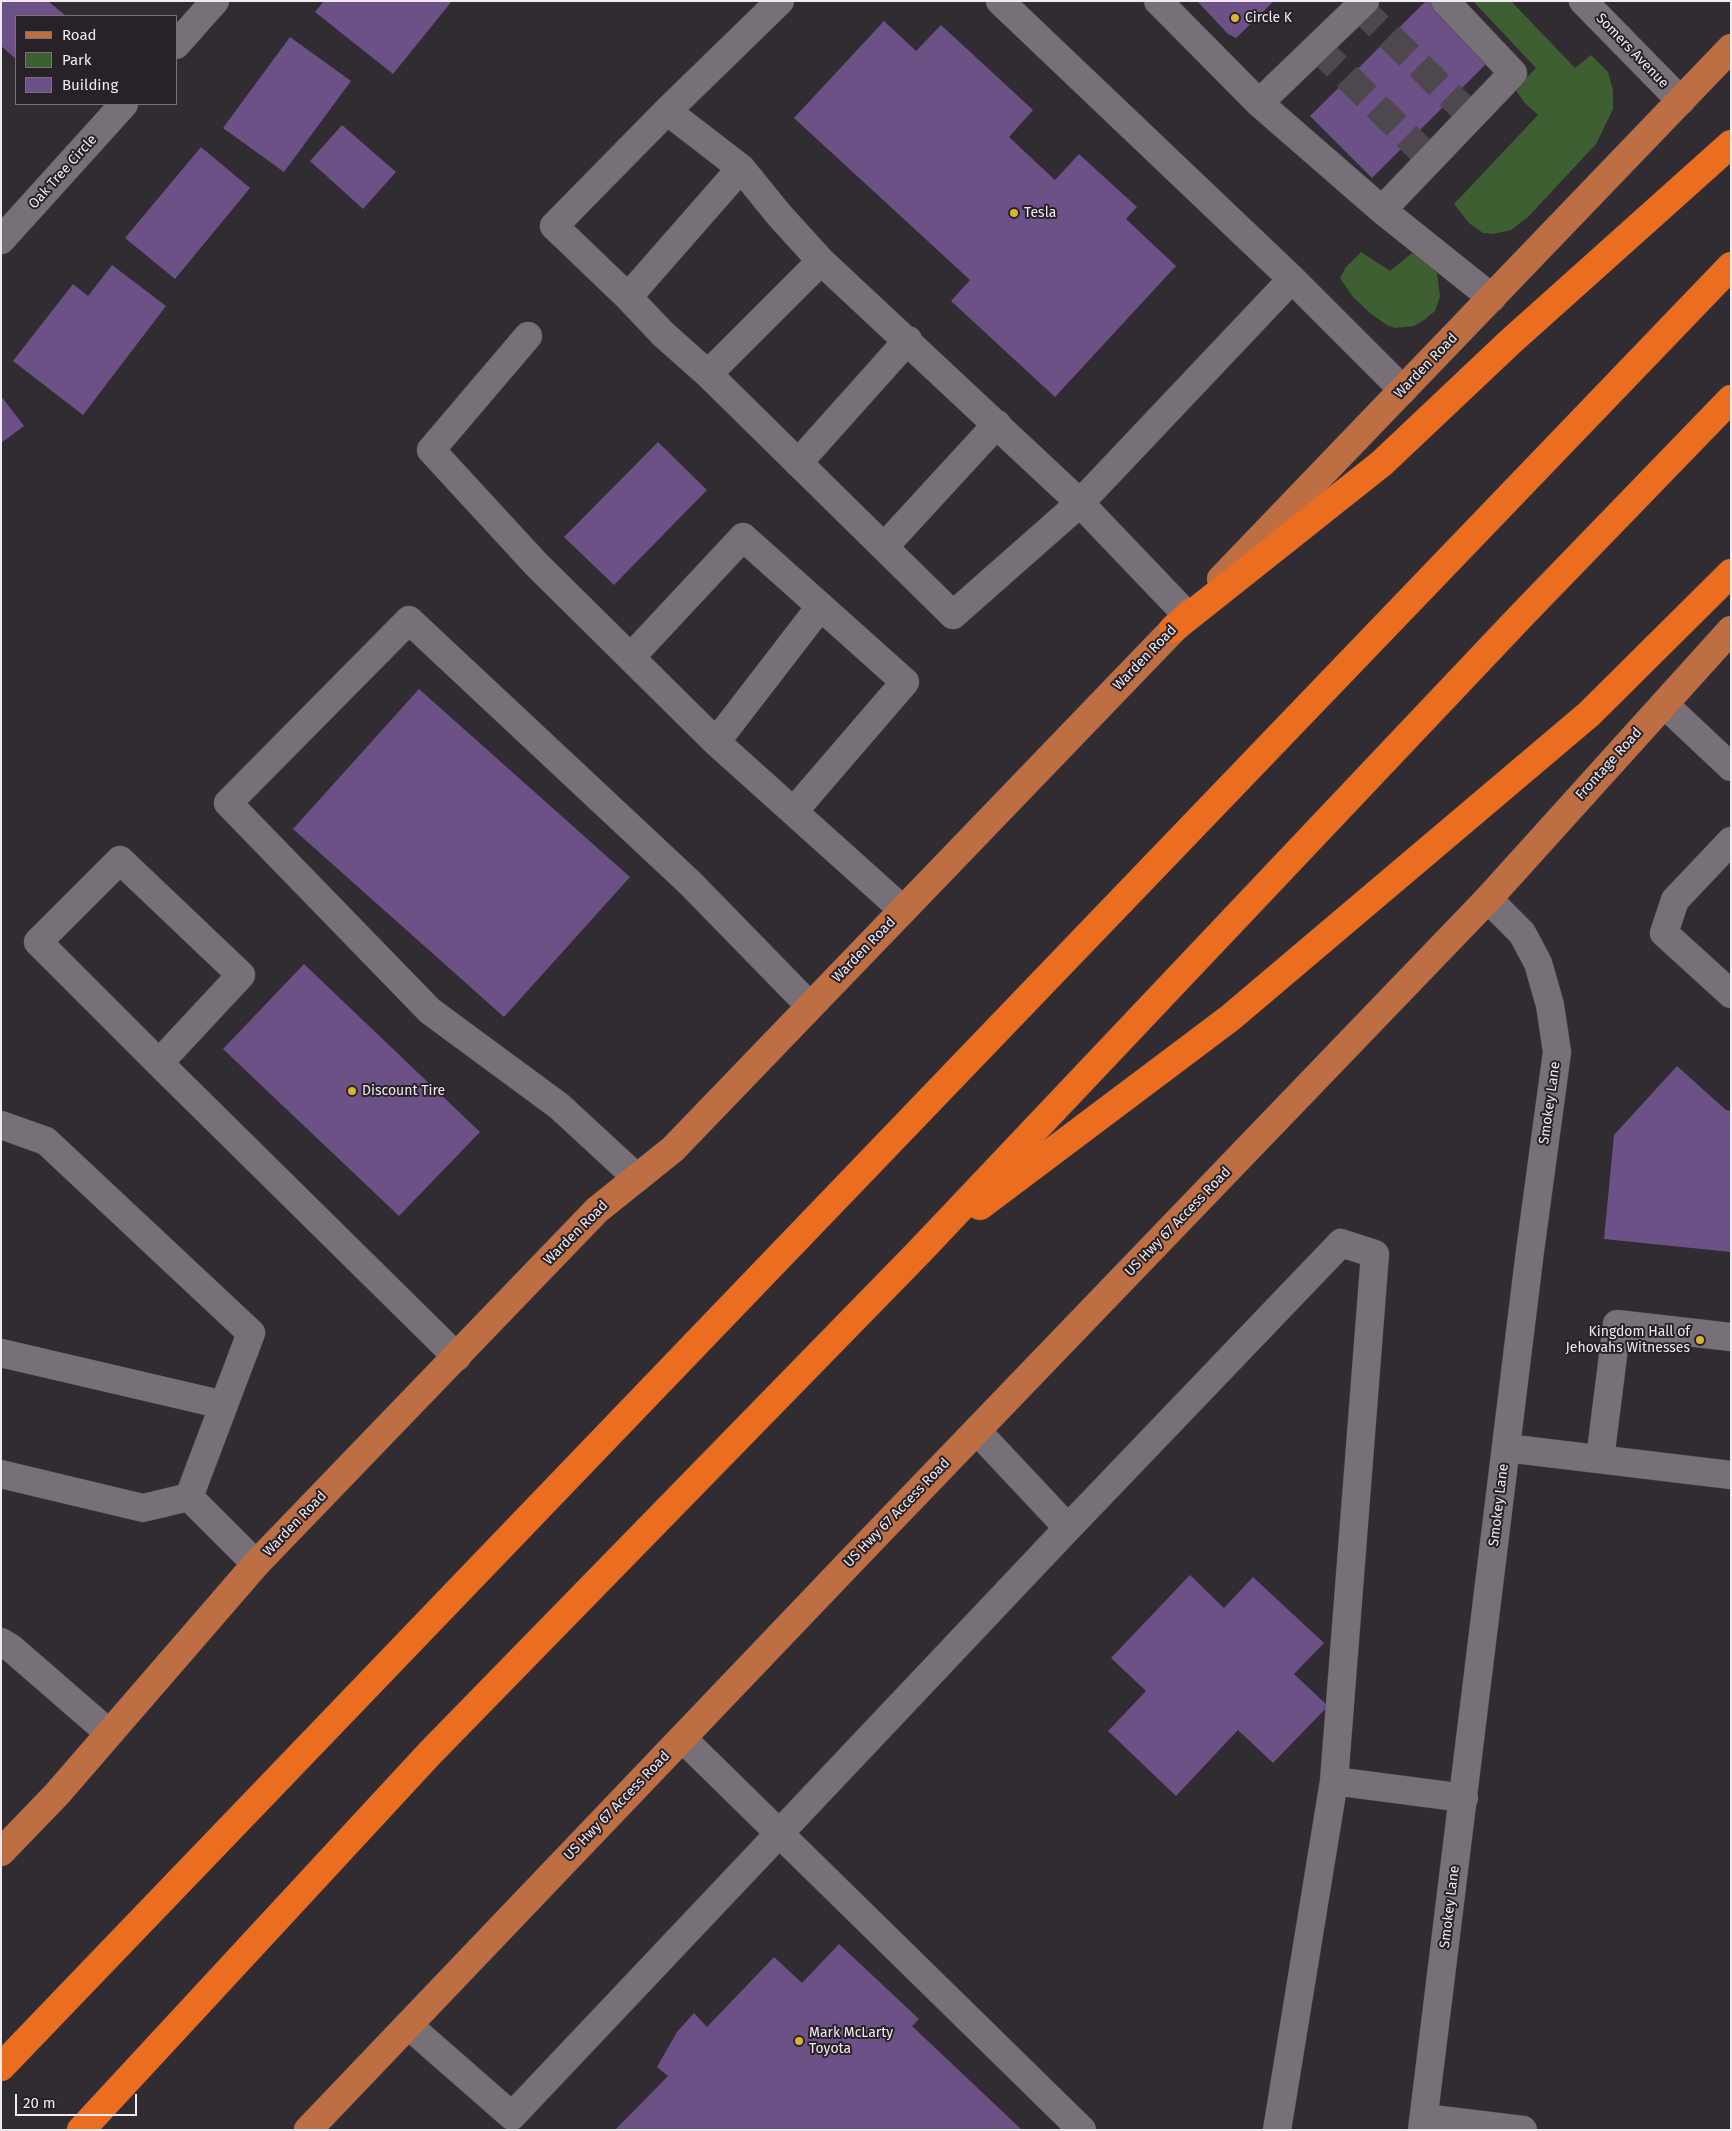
<!DOCTYPE html>
<style>
body{margin:0}
#map{position:relative;width:1732px;height:2131px;overflow:hidden;background:#312b32;font-family:"Fira Sans",sans-serif}
canvas{display:block}
.frame{position:absolute;inset:0;border:2px solid #f0ebf0;pointer-events:none}
.legend{position:absolute;left:15px;top:15px;width:162px;height:90px;box-sizing:border-box;background:#282128;border:1px solid #787278;margin:0;padding:6px 9px;list-style:none;font-size:15px;color:#f0ebf0}
.legend li{display:flex;align-items:center;gap:10px;height:25px}
.legend b{width:25px;border:1px solid #787278}
.scale{position:absolute;left:15px;top:2094px;width:122px;height:22px;box-sizing:border-box;border:2px solid #f0ebf0;border-top:0;padding-left:6px;font-size:15px;line-height:18px;white-space:nowrap;color:#f0ebf0;-webkit-text-stroke:4px #282128;paint-order:stroke}
</style>
<div id="map">
<canvas width="1732" height="2131"></canvas>
<div class="frame"></div>
<ul class="legend">
<li><b style="height:6px;background:#bd6e43"></b>Road</li>
<li><b style="height:14px;background:#3e5f31"></b>Park</li>
<li><b style="height:14px;background:#6b5185"></b>Building</li>
</ul>
<div class="scale">20 m</div>
</div>
<script>
const c = document.querySelector('canvas').getContext('2d');
c.lineJoin = 'round';
function fill(path, color) { c.fillStyle = color; c.fill(path, 'evenodd'); }
const toPath = rows => new Path2D(rows.map(r => 'M' + r).join(''));
function trace(path, color, width, dash) { c.strokeStyle = color; c.lineWidth = width; c.lineCap = dash ? 'butt' : 'round'; c.setLineDash(dash || []); c.stroke(path); }
function drawText(font, color, halo, rows, align = 'center') {
  c.font = font + ' "Fira Sans",sans-serif'; c.lineWidth = 4; c.setLineDash([]); c.textBaseline = 'middle'; c.strokeStyle = halo; c.fillStyle = color; for (const [text, x, y, turn = 0] of rows) {
    c.save(); c.translate(x, y); c.rotate((+turn || 0) * Math.PI / 180); c.textAlign = isNaN(turn) ? turn : align; if (halo) c.strokeText(text, 0, 0); c.fillText(text, 0, 0); c.restore();
  }
}
fill(toPath([
 [1473,1,1511,1,1575,68,1591,55,1608,72,1613,90,1613,109,1596,144,1528,217,1511,230,1493,234,1483,233,1469,223,1454,204,1538,115,1524,102,1515,89,1536,68],
 [1361,252,1390,271,1412,253,1423,259,1437,273,1440,296,1435,311,1424,320,1414,326,1395,328,1387,325,1370,313,1353,297,1340,278,1346,267]
]), '#3e5f31');
fill(toPath([
 [1,1,48,1,66,16,16,16,16,59,1,46],
 [324,1,452,1,393,74,315,12],
 [1197,1,1274,1,1236,38,1228,34],
 [1426,1,1441,1,1495,55,1372,178,1310,116],
 [884,21,916,51,941,25,1033,110,1009,137,1055,180,1079,154,1137,207,1126,219,1176,266,1055,397,951,301,970,280,794,118],
 [290,37,351,81,284,172,223,128],
 [342,125,396,172,363,209,310,161],
 [201,147,250,188,175,279,125,238],
 [112,265,166,306,83,415,13,361,73,284,88,296],
 [1,396,24,426,1,443],
 [658,442,707,490,614,585,564,537],
 [419,689,630,877,504,1017,293,829],
 [304,964,480,1132,399,1216,223,1049],
 [1677,1066,1726,1110,1731,1111,1731,1252,1604,1239,1614,1135],
 [1190,1575,1224,1608,1253,1577,1324,1643,1294,1674,1328,1706,1273,1763,1238,1730,1176,1796,1108,1731,1146,1691,1111,1658],
 [839,1944,919,2019,912,2026,1022,2130,615,2130,668,2076,657,2067,677,2032,694,2013,707,2027,774,1957,802,1983]
]), '#6b5185');
trace(toPath([
 [1359,7,1471,116],
 [1317,47,1430,159]
]), '#4e484e', 28, [28, 14]);
const minor = toPath([
 [1000,1,1292,279,1403,390],
 [1158,1,1259,103,1382,210,1492,298],
 [1583,1,1681,101],
 [176,45,215,1],
 [1259,103,1365,1],
 [667,111,780,1],
 [1382,210,1513,73,1445,1],
 [1,240,124,104],
 [628,297,741,168],
 [528,336,431,450,536,564,716,742,903,910],
 [708,374,663,334,628,297,554,226,667,111,741,168,780,216,821,261],
 [798,463,908,340],
 [884,547,997,424],
 [1187,615,1080,503,821,261,708,374,953,615,1080,503,1292,279],
 [631,657,743,537,905,682,794,811],
 [1664,704,1731,767],
 [716,742,820,607],
 [1731,841,1675,900,1664,933,1731,994],
 [159,1063,241,975,120,860,38,942,159,1063,457,1357],
 [1,1125,46,1141,251,1333,189,1497,256,1564],
 [637,1178,559,1106,430,1011,228,803,409,620,690,883,810,1006],
 [1,1353,224,1405],
 [977,1431,1068,1528,1341,1243,1375,1254,1334,1781,1277,2130],
 [1506,1448,1731,1475],
 [1600,1459,1617,1324,1731,1337],
 [1,1474,143,1508,189,1497],
 [1,1642,11,1648,109,1733],
 [682,1738,1082,2130],
 [1334,1781,1464,1798],
 [408,2025,512,2116,1068,1528],
 [1424,2118,1523,2130],
 [1422,2130,1530,1251,1557,1052,1550,1005,1538,963,1522,933,1488,899]
]);
const major = toPath([
 [1221,579,1731,48],
 [1,1852,57,1794,256,1564,597,1210,673,1149,1190,612],
 [308,2130,856,1556,1488,899,1731,630]
]);
const highway = toPath([
 [1173,629,1382,463,1510,342,1731,144],
 [980,1206,1230,1018,1589,714,1731,573],
 [1,2067,1731,266],
 [81,2130,430,1753,919,1252,1521,616,1731,399]
]);
trace(minor, '#4d474d', 29);
trace(major, '#4d474d', 29);
trace(highway, '#4d474d', 29);
trace(minor, '#787078', 28);
trace(major, '#bd6e43', 28);
trace(highway, '#eb6d20', 28);
for (const [x, y, r, color] of [
 [1235,18,5,"#d7b434"],
 [1014,213,5,"#d7b434"],
 [352,1091,5,"#d7b434"],
 [1700,1340,5,"#d7b434"],
 [799,2041,5,"#d7b434"]
]) { const dot = new Path2D(); dot.arc(x, y, r, 0, 2 * Math.PI); c.fillStyle = color; c.fill(dot); trace(dot, '#282128', 2); }
drawText('14px', '#f0ebf0', '#282128', [
 ["Circle K",1245,18],
 ["Tesla",1024,213],
 ["Discount Tire",362,1091],
 ["Kingdom Hall of",1690,1332,"right"],
 ["Jehovahs Witnesses",1690,1348,"right"],
 ["Mark McLarty",809,2033],
 ["Toyota",809,2049]
], 'left');
drawText('14px', '#f0ebf0', '#282128', [
 ["Somers Avenue",1632,51,46],
 ["Oak Tree Circle",63,172,-48],
 ["Warden Road",1426,366,-46],
 ["Warden Road",1145,658,-46],
 ["Frontage Road",1609,764,-48],
 ["Warden Road",864,950,-46],
 ["Smokey Lane",1550,1103,-82],
 ["US Hwy 67 Access Road",1178,1222,-46],
 ["Warden Road",576,1233,-45],
 ["Smokey Lane",1499,1505,-83],
 ["US Hwy 67 Access Road",897,1513,-46],
 ["Warden Road",295,1524,-46],
 ["US Hwy 67 Access Road",617,1806,-46],
 ["Smokey Lane",1450,1907,-83]
]);
</script>
